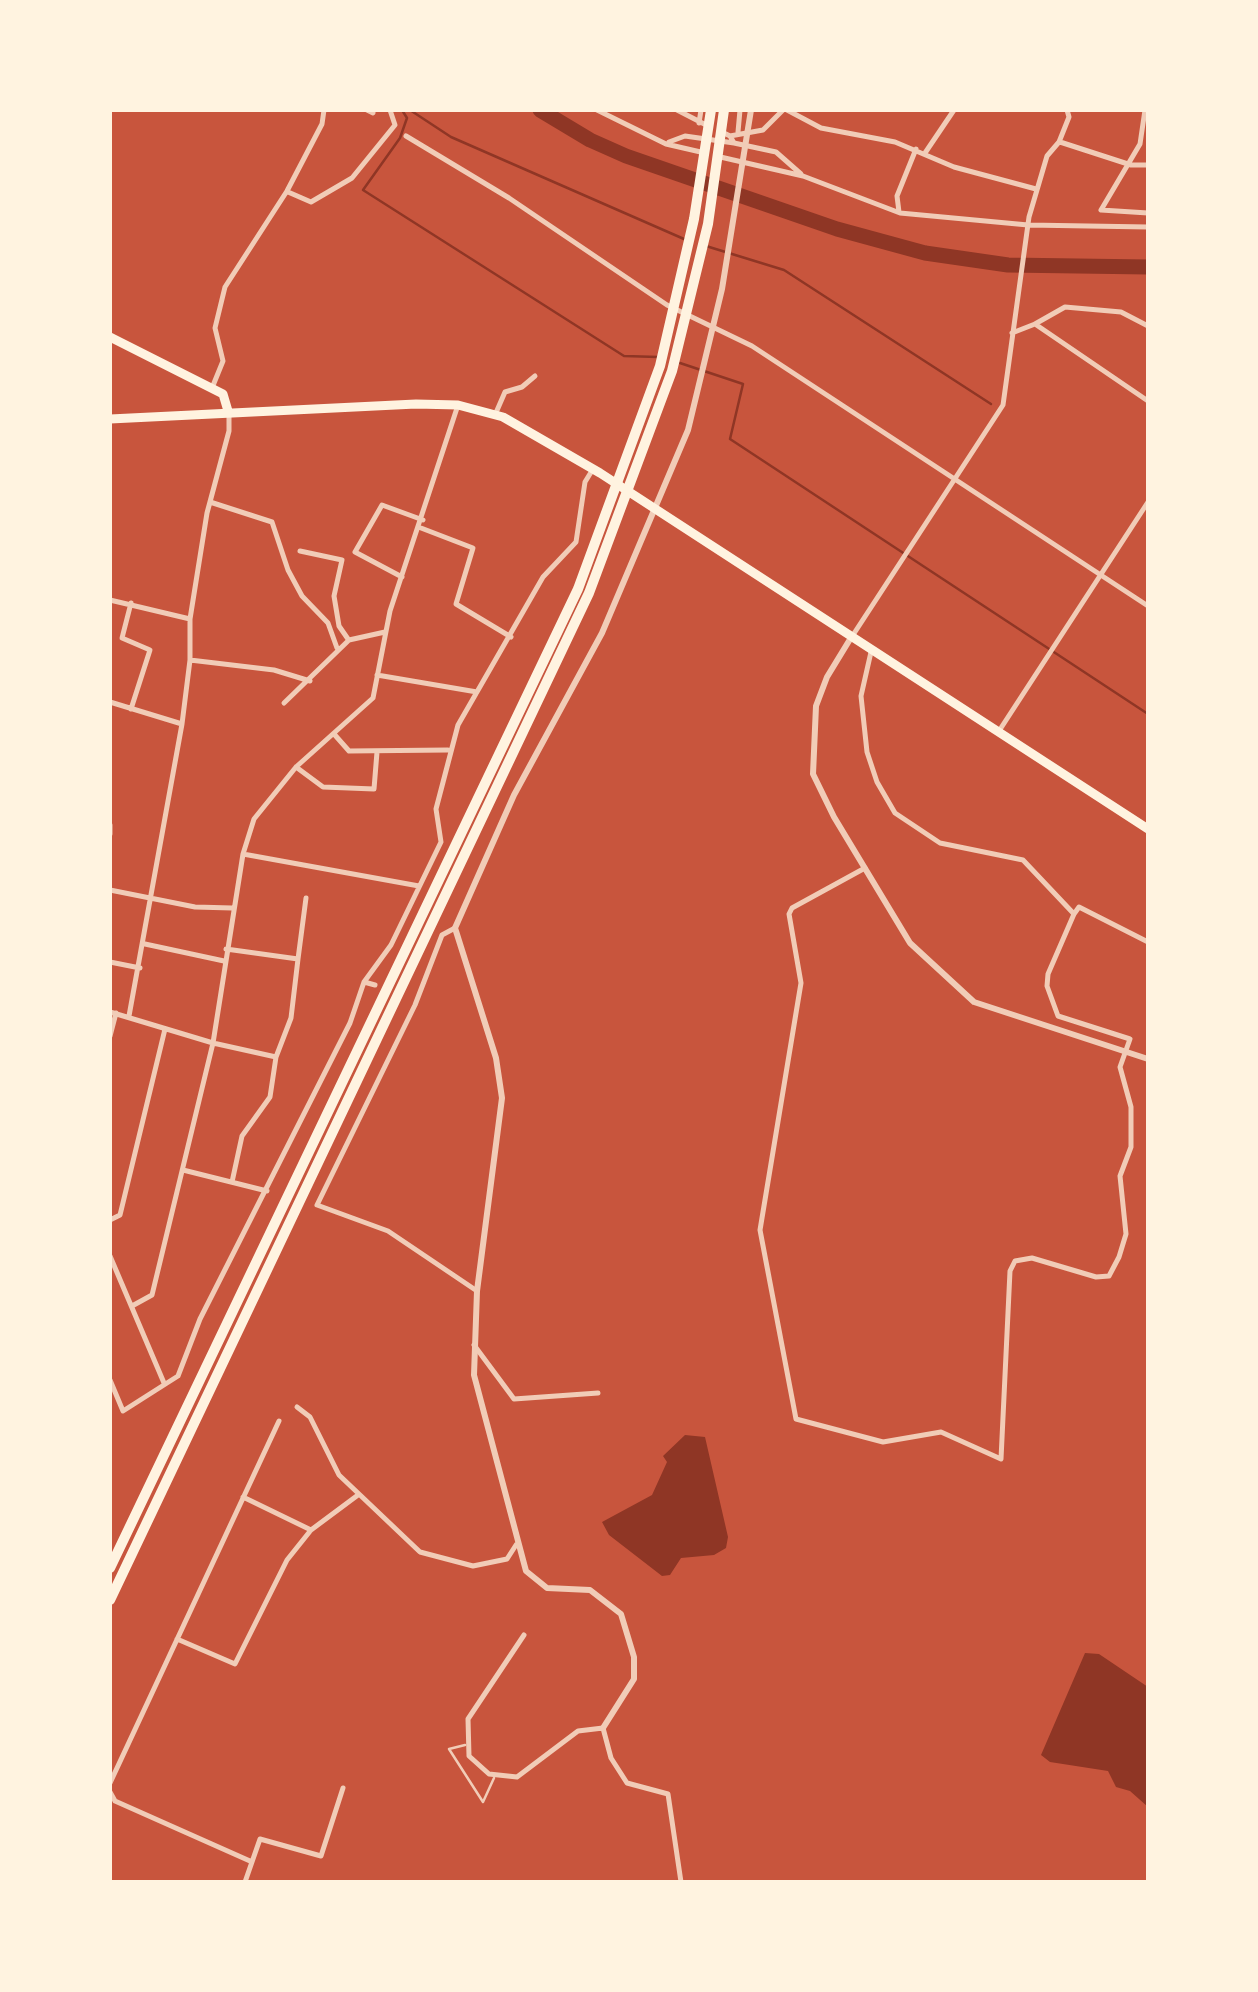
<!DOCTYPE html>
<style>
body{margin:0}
#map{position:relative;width:1258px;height:1992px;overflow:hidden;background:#c8553d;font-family:Inter,sans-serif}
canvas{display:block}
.frame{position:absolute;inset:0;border:112px solid #fff3e0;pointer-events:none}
</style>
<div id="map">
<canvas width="1258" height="1992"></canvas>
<div class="frame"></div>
</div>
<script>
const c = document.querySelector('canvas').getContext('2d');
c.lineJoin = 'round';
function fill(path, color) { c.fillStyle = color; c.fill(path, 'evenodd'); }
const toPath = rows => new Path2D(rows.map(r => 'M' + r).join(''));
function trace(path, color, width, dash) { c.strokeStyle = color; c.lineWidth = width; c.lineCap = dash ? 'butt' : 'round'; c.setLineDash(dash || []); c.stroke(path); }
fill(toPath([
 [685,1435,705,1437,728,1537,726,1548,714,1555,681,1558,670,1575,662,1576,609,1535,602,1522,652,1495,667,1462,663,1456],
 [1085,1653,1099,1654,1148,1687,1148,1807,1130,1791,1116,1787,1108,1771,1050,1762,1041,1755]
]), '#8f3625');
trace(toPath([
 [402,110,407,118,400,138,363,190,624,356,658,357],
 [410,110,451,137,684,239],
 [706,246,784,270,991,404],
 [680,363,743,384,730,439,1148,714]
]), '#8f3625', 2.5);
trace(toPath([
 [540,110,590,140,626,156,837,229,925,253,1008,265,1148,267]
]), '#8f3625', 15);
trace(toPath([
 [465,1745,449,1749,483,1802,494,1778]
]), '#f1ccb7', 2.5);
trace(toPath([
 [367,110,373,113],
 [597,110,666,144,705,153],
 [677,110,710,127],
 [787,110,821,128,895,142,954,167,1036,189],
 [1145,110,1140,144,1101,210,1148,213],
 [699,123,701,110],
 [720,131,730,136,763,130,783,110],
 [738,132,740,110],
 [406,136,509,198,667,305,752,346,1148,606],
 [730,136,734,143,776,152,801,174],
 [669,142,685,136,734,143],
 [1060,142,1131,165,1148,165],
 [925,153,954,110],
 [716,156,803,176,900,213,1028,225,1148,227],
 [288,192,311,202,352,178,395,125,390,110],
 [899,212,897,196,916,149],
 [1035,324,1065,307,1121,312,1148,326],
 [1012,333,1035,324,1148,401],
 [212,388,223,361,215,328,225,287,287,191,322,124,324,110],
 [495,415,505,392,522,387,535,376],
 [210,502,272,522,288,570,302,596,328,623,337,648],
 [421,528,473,548,456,604,511,637],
 [300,551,342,560,334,596,339,626,348,639],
 [402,577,355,552,382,505,423,520],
 [110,600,190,619],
 [853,635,1003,405,1029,217,1047,156,1059,142,1069,117,1067,110],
 [190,660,274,670,310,681],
 [377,675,477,692],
 [110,702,182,724],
 [284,703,349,640,385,632],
 [131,709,150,650,122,638,131,603],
 [999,731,1148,502],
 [334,734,349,751,448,750],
 [296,767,323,787,374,789,377,752],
 [110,825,110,834],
 [243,854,419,886],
 [865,868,792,908,789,914,801,983,760,1230,796,1419,883,1442,941,1432,1001,1459,1010,1271,1015,1261,1032,1258,1096,1277,1109,1276,1119,1257,1126,1234,1120,1176,1131,1147,1131,1107,1120,1067,1130,1039,1058,1016,1047,986,1048,974,1074,914,1023,860,940,843,895,813,877,782,867,752,861,696,871,652],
 [110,890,195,907,232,908],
 [1074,914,1079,907,1148,942],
 [455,928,442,935,415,1005,317,1205,388,1231,477,1291],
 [145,944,224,961],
 [226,949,298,959,291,1018,276,1057,270,1097,242,1136,232,1182],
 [298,959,306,898],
 [110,962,140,968],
 [364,982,375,985],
 [110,1012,213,1043,152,1295,132,1306],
 [129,1016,182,724,190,660,190,619,207,513,229,431,229,414],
 [110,1036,116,1013],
 [276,1057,213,1043,243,854,254,819,296,767,373,698,390,611,458,405],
 [183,1170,267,1191],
 [110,1220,120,1215,165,1029],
 [110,1256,164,1383],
 [474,1345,514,1399,598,1393],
 [110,1380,123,1411,178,1376,200,1319,350,1023,364,982,391,945,441,842,436,809,458,725,543,577,576,542,585,482,593,469],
 [297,1407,310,1417,339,1475,420,1552,473,1566,507,1559,516,1545],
 [243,1497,311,1530],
 [524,1635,468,1719,469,1756,489,1774,517,1777,578,1731,603,1728,611,1758,627,1783,668,1794,681,1882],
 [177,1639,235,1664,287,1560,311,1530,358,1495],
 [110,1783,279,1421],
 [110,1792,115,1801,250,1861],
 [245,1882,260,1839,321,1856,343,1788]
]), '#f1ccb7', 5);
trace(toPath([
 [852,636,827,677,816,706,813,774,834,817,910,943,974,1002,1148,1059],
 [603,1728,634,1679,634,1657,621,1614,590,1590,547,1588,526,1571,474,1375,477,1291,502,1098,496,1058,455,928,514,795,602,633,688,430,722,289,751,110]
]), '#f1ccb7', 6);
trace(toPath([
 [110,337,223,394,228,411],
 [110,419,416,404,458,405,503,417,600,473,1148,829]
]), '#fff3e0', 9);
trace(toPath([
 [110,1568,578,589,660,366,694,219,711,110],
 [110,1600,589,593,672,371,708,224,724,110]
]), '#fff3e0', 10);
</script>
